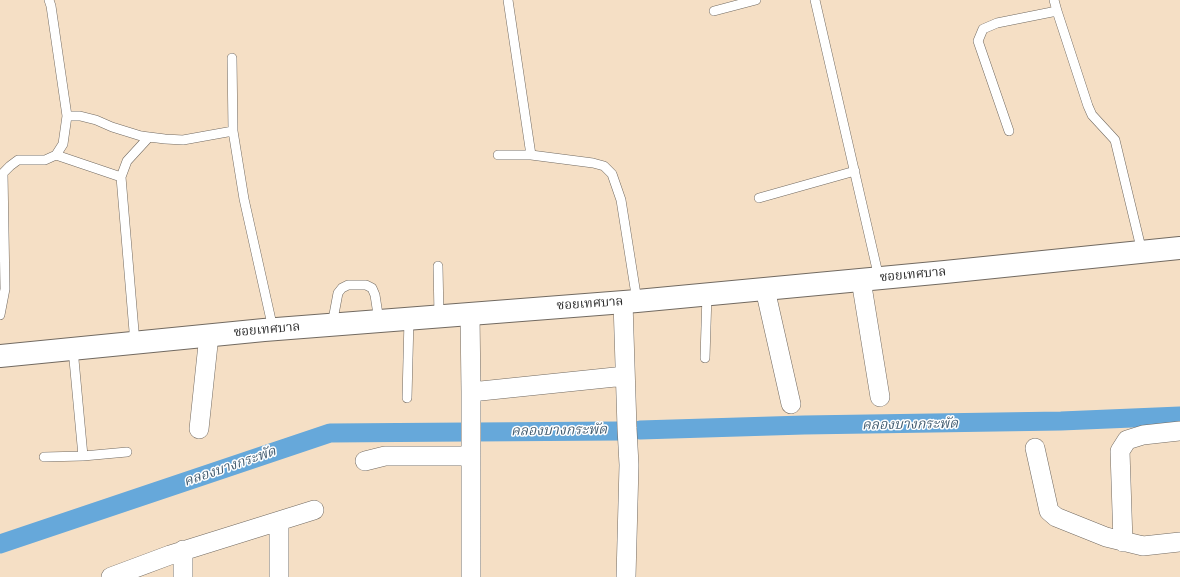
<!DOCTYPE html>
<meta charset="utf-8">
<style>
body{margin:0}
canvas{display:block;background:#f5dfc5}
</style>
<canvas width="1180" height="577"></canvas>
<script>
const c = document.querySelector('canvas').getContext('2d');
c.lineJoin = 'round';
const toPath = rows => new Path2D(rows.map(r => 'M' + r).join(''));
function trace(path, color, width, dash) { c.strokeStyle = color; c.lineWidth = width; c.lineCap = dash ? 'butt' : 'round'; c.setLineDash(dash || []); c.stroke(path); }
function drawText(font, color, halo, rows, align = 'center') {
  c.font = font + ' "Gentium Book Plus","Noto Serif Thai",serif'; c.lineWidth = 3; c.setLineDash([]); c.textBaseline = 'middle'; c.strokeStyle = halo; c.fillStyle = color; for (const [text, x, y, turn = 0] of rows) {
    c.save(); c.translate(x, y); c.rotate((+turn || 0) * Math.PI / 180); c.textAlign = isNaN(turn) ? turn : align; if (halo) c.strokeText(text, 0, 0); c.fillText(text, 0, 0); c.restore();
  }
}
trace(toPath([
 [640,430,804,425,1061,421,1180,416],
 [475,432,619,431],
 [0,544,330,433,466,432]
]), '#66a8da', 19);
const service = toPath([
 [508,0,531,155],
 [815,0,879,278],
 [1054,0,1057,11],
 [714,11,756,0],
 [232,58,233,131,244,199,273,329],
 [67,116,80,116,96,120,112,127,141,136,165,139,183,140,233,131],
 [1009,131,978,41,983,29,997,23,1057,11,1088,106,1092,115,1115,140,1142,252],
 [56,155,121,177],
 [498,155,531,155,593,163,604,166,612,174,621,200,637,301],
 [759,198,855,171],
 [438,266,439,316],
 [0,315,5,289,3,173,10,166,18,160,45,160,56,155,63,144,67,116,51,6,49,0],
 [332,325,338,293,342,288,348,285,366,285,372,288,375,295,379,321],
 [135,343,121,177,127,161,149,137],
 [73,349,83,456],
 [705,358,707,294],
 [407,398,409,319],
 [44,457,83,456,127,452]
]);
const minor = toPath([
 [861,280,880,397],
 [765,289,791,404],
 [623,302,627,428,629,465,626,577],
 [470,314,471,392,471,577],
 [471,392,625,376],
 [199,429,209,335],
 [1035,448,1049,511,1056,517,1106,537,1143,546,1180,542],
 [365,461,385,456,471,456],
 [1123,542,1120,451,1127,440,1143,435,1180,431],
 [111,577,170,555,314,510],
 [183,577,183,550],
 [279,577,279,521]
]);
const tertiary = toPath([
 [0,356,264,330,637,301,945,272,1180,248]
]);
trace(service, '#726a61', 10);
trace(minor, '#726a61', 20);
trace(tertiary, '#726a61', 24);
trace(service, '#fff', 9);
trace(minor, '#fff', 19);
trace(tertiary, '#fff', 22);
drawText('13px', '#2b2b2b', '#fff', [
 ["ซอยเทศบาล",913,275,-5],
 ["ซอยเทศบาล",590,304,-4],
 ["ซอยเทศบาล",267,330,-5]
]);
drawText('italic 14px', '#435d71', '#fff', [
 ["คลองบางกระพัด",910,425,-1],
 ["คลองบางกระพัด",559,431,-1],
 ["คลองบางกระพัด",230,467,-19]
]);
</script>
